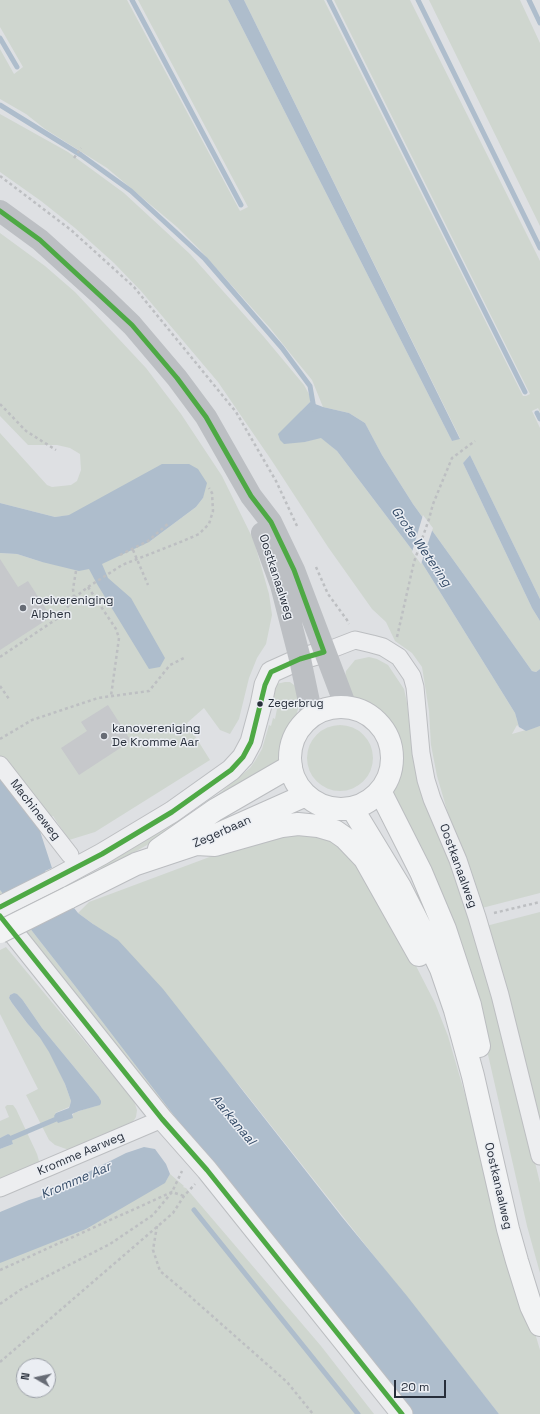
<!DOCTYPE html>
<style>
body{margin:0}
#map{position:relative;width:540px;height:1414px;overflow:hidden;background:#dee0e3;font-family:"Space Grotesk",sans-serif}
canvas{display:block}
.north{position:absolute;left:16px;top:1358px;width:40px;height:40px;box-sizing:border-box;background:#ebeef3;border:1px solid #9da1a9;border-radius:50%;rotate:279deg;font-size:11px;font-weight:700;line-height:16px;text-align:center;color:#272e3a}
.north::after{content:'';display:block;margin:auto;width:14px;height:18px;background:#676c75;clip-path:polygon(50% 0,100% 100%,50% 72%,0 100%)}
.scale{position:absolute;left:394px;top:1380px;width:52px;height:18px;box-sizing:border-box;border:2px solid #272e3a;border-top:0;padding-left:5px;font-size:12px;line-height:14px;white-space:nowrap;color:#272e3a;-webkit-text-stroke:3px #ebeef3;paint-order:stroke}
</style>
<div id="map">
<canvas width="540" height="1414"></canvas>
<div class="north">N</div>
<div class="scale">20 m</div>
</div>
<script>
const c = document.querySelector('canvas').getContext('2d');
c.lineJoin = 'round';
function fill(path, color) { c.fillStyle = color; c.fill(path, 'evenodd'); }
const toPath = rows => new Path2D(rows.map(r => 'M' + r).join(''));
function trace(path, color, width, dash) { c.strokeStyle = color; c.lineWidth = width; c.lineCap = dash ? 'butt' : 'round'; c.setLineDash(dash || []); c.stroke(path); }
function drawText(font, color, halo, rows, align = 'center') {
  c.font = font + ' "Space Grotesk",sans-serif'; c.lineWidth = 3; c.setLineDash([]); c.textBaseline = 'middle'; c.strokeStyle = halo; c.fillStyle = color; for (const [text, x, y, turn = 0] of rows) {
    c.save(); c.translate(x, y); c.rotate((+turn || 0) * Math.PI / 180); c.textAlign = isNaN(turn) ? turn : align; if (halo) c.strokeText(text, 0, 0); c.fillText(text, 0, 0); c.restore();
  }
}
fill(toPath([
 [0,0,127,0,240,211,248,207,138,0,228,0,452,441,460,438,244,0,324,0,523,396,526,396,530,394,334,0,410,0,540,261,540,412,538,408,532,411,540,428,540,599,470,455,463,463,532,608,540,621,540,669,536,672,532,671,467,579,413,504,382,455,365,423,349,413,323,407,312,380,294,358,270,328,199,249,177,227,107,168,45,129,26,114,0,99,0,49,14,74,23,67,0,27],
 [429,0,520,0,540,43,540,226],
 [0,114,68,152,124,193,190,254,264,337,304,385,310,396,310,402,301,411,305,442,321,437,337,451,422,563,515,713,519,727,517,725,512,734,540,726,540,893,482,908,479,897,451,824,437,776,431,745,429,711,422,667,412,653,395,641,386,622,372,609,328,547,272,461,218,382,141,291,114,263,75,228,41,201,0,172],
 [0,233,45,266,75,292,146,368,181,414,222,476,254,541,269,594,272,615,266,644,257,658,249,678,239,719,230,734,220,730,204,708,187,723,210,760,95,832,69,840,53,816,48,819,0,756,0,553,17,554,42,562,149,542,196,507,203,498,55,517,0,503,0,433,47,485,52,487,71,485,77,481,81,470,80,454,70,448,57,445,28,445,0,416],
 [369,657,377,659,388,665,404,689,407,703,410,730,416,773,424,796,456,878,480,952,504,1036,540,1183,540,1273,527,1226,489,1059,475,1003,394,800,393,792,399,758,395,739,386,722,378,715,354,700,345,677,346,671,355,660],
 [285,682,290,682,298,688,300,703,293,725,288,733,279,761,185,823,102,871,100,867,130,850,181,817,183,819,210,801,250,768,255,761,262,749,269,725,271,726,273,718,275,719,277,709,272,707,272,702,269,702,276,684],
 '307 758a33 33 0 1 1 66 0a33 33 0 1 1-66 0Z',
 [308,833,336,843,353,857,394,923,435,1003,448,1036,499,1212,540,1350,540,1414,499,1414,239,1085,93,924,78,913,89,902,239,846,262,838],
 [0,890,75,986,179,1122,154,1095,0,909],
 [540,912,540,1146,486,926],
 [6,947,134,1101,137,1110,136,1117,132,1123,69,1150,55,1145,49,1140,26,1095,38,1089,0,1014,0,950],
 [14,993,22,999,42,1028,98,1096,96,1106,85,1109,74,1113,72,1116,55,1113,69,1107,70,1105,71,1101,65,1084,50,1052,40,1038,27,1023,12,1003,9,998,10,995],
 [7,1105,13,1105,16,1109,37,1154,39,1161,37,1166,0,1183,0,1149,13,1144,8,1134,0,1138,0,1121,9,1117,5,1107],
 [170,1174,184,1186,183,1187,186,1188,321,1346,374,1414,0,1414,0,1254,166,1181],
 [24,1366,48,1366,48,1390,24,1390]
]), '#cfd6cf');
fill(toPath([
 [228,0,244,0,460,439,452,441],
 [310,402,323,407,349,413,365,423,382,455,413,504,467,579,532,671,536,672,540,669,540,726,526,731,519,727,515,713,422,563,337,451,321,438,305,442,284,444,280,440,278,434],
 [470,455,540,599,540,621,532,608,463,463],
 [162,464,189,464,198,469,207,483,203,498,196,507,149,542,102,564,108,578,131,598,165,658,160,667,149,669,97,584,89,569,79,571,42,562,17,554,0,553,0,503,55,517,69,515],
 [0,771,39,828,52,868,45,871,78,913,93,924,118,940,163,989,342,1217,407,1296,499,1414,408,1414,188,1134,75,986,0,890],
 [14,993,17,994,22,999,42,1028,98,1096,101,1101,101,1103,100,1105,79,1111,72,1114,73,1118,58,1123,54,1116,56,1113,69,1108,70,1105,71,1101,65,1084,49,1052,40,1038,27,1023,12,1003,9,998,10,995],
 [8,1134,10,1135,13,1144,0,1149,0,1138],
 [144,1147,155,1149,166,1164,170,1174,165,1183,86,1229,0,1263,0,1212,29,1200,39,1197,126,1153]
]), '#aebdcc');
fill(toPath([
 [423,515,433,528,421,564,412,552]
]), '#dee0e3');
trace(toPath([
 [132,0,241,205],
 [329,0,525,392],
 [418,0,540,248],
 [529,0,540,23],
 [0,38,17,67],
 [0,105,81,155,131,191,205,259,282,348,310,386,314,409],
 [537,413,540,419],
 [0,1143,61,1117],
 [194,1210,358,1414]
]), '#aebdcc', 5);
fill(toPath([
 [0,559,18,587,28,581,51,617,0,650],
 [108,705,131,741,79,775,61,748,87,731,81,722]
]), '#c6c8cb');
const minor = toPath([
 [324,652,355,640,372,644,383,647,399,657,412,676,415,687,421,753,426,780,432,799,458,860,477,917,500,995,540,1156],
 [0,765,70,855],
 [0,1188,162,1119]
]);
const tertiary = toPath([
 [0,907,54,880,102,854,172,812,231,770,243,757,251,742,261,705,265,685,271,672,300,659,324,652],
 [0,916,162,1119,207,1170,402,1414]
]);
const primary = toPath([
 '290 758a51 51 0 1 1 102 0a51 51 0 1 1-102 0Z',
 [380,791,421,872,445,929,470,1005,479,1046],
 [352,808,400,887,429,944,441,969,455,1010,473,1076,508,1229,517,1261,531,1306,540,1325],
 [196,844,215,845,282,826,298,824,318,826,335,831,345,838,365,859,419,955],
 [159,849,215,810,291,766],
 [68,898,136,864,196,844,306,795]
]);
trace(minor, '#bcbec1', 19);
trace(tertiary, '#bcbec1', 23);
trace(primary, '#bbbdc0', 24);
trace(toPath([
 [74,158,81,148],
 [0,176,71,230,134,287,236,412,276,481,297,526],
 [0,404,26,431,56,450],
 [133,550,148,585],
 [120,555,148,541,169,523],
 [316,567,328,594,347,620,349,624],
 [88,587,116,629,119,638,111,696],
 [74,598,88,587,122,565,183,541,199,534,209,524,213,511,212,493,209,488],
 [397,637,414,562,429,519,433,504,452,458,475,441],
 [0,657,61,616,74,598,73,589,76,571],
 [0,686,9,699],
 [0,739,32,720,98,698,149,691,170,665,184,658],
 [494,913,540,902],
 [157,1226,153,1250,160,1271,184,1291,287,1382,313,1414],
 [0,1270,172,1192,184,1196],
 [0,1304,20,1290,110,1244,153,1215,172,1192,182,1171],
 [0,1362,173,1213,184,1196,195,1184]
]), '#bdbfc2', 2.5, [3, 3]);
trace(minor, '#edeef0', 17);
trace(tertiary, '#edeef0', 21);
trace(toPath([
 [0,211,40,240,102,296,132,325,177,378,206,417,251,496,271,522,294,570,346,707],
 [262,533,281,585,300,659,312,716]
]), '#bcbfc3', 22);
trace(primary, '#f2f3f4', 22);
const primaryBridge = toPath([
 [0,932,68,898]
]);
trace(primaryBridge, '#bbbdc0', 24, []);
trace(primaryBridge, '#f2f3f4', 22);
trace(toPath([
 [0,211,40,240,132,325,177,378,206,417,251,496,271,522,294,570,324,652,300,659,271,672,265,685,251,742,243,757,231,770,172,812,102,854,0,907],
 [0,916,162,1119,207,1170,402,1414]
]), '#4ea945', 5);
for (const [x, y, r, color] of [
 [23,608,4,"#676c75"],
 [260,704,3.5,"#272e3a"],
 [104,736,4,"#676c75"]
]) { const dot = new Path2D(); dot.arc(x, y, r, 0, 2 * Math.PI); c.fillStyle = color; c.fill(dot); trace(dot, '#ebeef3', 1.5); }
drawText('11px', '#272e3a', '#ebeef3', [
 ["Zegerbrug",268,704]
], 'left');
drawText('12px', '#272e3a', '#ebeef3', [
 ["Oostkanaalweg",276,577,72],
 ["Machineweg",35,810,52],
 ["Zegerbaan",222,832,-24],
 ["Oostkanaalweg",458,866,70],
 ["Kromme Aarweg",81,1154,-23],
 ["Oostkanaalweg",498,1186,77]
]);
drawText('12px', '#272e3a', '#ebeef3', [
 ["roeivereniging",31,601],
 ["Alphen",31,615],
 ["kanovereniging",112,729],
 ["De Kromme Aar",112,743]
], 'left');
drawText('italic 13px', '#364d69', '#ebeef3', [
 ["Grote Wetering",421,547,55],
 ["Aarkanaal",233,1120,50],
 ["Kromme Aar",76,1181,-23]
]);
</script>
